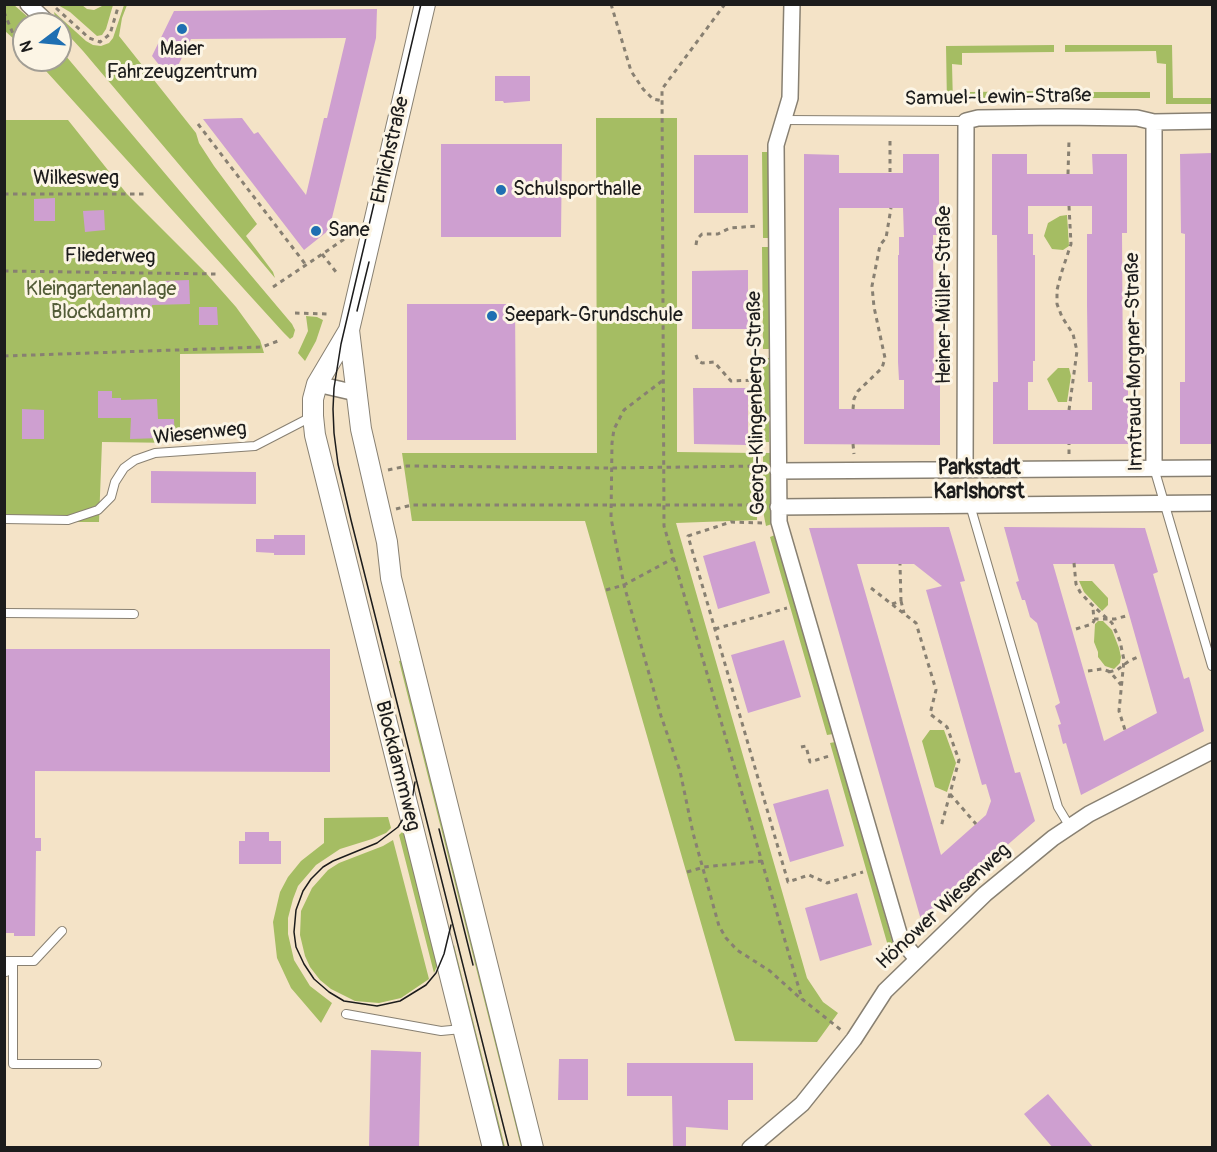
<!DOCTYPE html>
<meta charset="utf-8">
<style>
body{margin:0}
#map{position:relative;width:1217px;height:1152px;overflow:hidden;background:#f4e3c7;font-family:Pangolin,sans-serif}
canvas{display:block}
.frame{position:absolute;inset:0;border:6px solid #1c1c1c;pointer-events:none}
.north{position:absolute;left:12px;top:12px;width:60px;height:60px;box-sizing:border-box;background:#fcf5e5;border:2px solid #a29e95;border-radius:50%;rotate:254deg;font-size:16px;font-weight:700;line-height:24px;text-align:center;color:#1c1c1c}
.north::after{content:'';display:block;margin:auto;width:21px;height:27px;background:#1f6fb2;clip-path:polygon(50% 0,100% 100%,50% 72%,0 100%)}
</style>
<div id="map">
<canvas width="1217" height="1152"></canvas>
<div class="frame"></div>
<div class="north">N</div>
</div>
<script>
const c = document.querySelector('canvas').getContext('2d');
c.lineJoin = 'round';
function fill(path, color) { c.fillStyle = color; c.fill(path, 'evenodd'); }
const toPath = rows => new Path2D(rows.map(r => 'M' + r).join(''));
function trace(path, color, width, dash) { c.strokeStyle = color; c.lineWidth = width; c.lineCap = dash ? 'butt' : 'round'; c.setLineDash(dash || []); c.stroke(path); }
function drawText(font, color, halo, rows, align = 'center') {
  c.font = font + ' Pangolin,sans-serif'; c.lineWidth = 6; c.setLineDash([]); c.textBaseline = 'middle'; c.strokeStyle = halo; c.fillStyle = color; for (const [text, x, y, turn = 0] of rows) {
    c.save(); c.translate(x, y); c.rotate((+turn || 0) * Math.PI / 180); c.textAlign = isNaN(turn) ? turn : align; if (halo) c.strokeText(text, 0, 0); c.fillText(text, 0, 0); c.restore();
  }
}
fill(toPath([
 [4,5,14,5,36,24,24,24,24,48,5,31],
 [58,5,82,5,87,9,94,10,104,5,113,5,106,29,102,35,97,36,70,12],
 [124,5,127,5,122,18,119,36,196,133,199,143,214,166,257,224,246,236,273,272,275,278,83,51,60,26,60,24,56,22,54,12,86,41,93,45,101,46,109,43,113,38],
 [1054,45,1054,52,962,53,962,65,952,64,953,104,947,104,946,46],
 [1065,45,1172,45,1173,98,1212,98,1212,104,1166,104,1166,64,1157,63,1156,51,1065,52],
 [60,49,292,324,295,330,293,337,290,339,283,332,36,60,60,60],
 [1054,91,1054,97,970,98,970,92],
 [1066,92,1150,92,1150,98,1066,98],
 [596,118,677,118,677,452,756,453,757,520,676,523,807,978,823,1002,838,1013,817,1042,735,1041,585,521,412,521,402,453,597,453],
 [5,120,68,120,127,194,206,273,236,307,260,340,264,353,180,354,180,443,102,442,99,522,5,522],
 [762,152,769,152,769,238,763,238],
 [1067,215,1069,246,1063,250,1052,249,1044,236,1048,223,1060,216],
 [762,247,769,247,769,349,763,349],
 [306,316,317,317,323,320,316,341,305,361,298,353,308,331],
 [763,358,769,358,769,442,763,442],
 [1058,368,1069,368,1071,376,1067,402,1058,402,1047,379],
 [763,453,770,453,770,512,772,524,766,526,763,511],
 [775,535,833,734,827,735,770,537],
 [1079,581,1092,581,1108,598,1108,605,1102,611,1084,592],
 [1098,621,1103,621,1112,630,1119,648,1121,657,1120,663,1114,669,1105,666,1098,657,1098,652,1094,642,1095,624],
 [407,660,529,1147,521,1147,399,661],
 [930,730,944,730,956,763,947,792,935,787,922,741],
 [835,742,893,944,888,946,830,743],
 [388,817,391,828,386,833,372,839,340,849,316,865,298,886,293,899,288,918,288,934,294,960,310,986,332,1003,321,1023,291,988,277,958,273,922,280,892,288,877,301,861,324,843,324,818],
 [404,830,437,966,434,973,399,835],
 [393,840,429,979,401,998,379,1003,355,1001,331,989,320,980,310,967,305,956,300,935,301,911,312,888,328,870,339,863,383,846],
 [454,945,505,1147,498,1147,453,952]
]), '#a5bd63');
fill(toPath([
 [377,9,376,38,329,230,304,250,203,119,242,118,254,134,258,132,306,195,324,118,327,118,346,38,191,39,171,80,152,56,174,11],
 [495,76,530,76,530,101,504,103,503,101,495,101],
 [441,144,562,144,561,237,441,237],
 [1212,153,1212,444,1180,444,1180,382,1185,382,1185,234,1181,233,1180,154],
 [804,154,839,155,839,173,903,173,903,154,939,154,939,235,933,235,934,382,940,382,940,445,804,444],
 [839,208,903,208,904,237,899,237,899,255,898,255,898,362,899,380,904,380,904,409,839,409],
 [992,154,1027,154,1027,174,1093,174,1092,154,1127,154,1127,233,1122,233,1123,383,1128,383,1128,444,993,444,993,382,998,382,997,235,992,235],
 [1028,206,1092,206,1092,234,1087,234,1087,305,1088,382,1092,382,1092,410,1028,410,1028,382,1033,382,1033,361,1035,361,1035,255,1033,255,1033,234,1028,234],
 [694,155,748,155,748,213,694,213],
 [55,198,55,221,34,221,34,199],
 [104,210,105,230,85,232,83,211],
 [748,270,748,329,692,329,692,271],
 [189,280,190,304,152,305,152,307,120,307,120,284,159,284,159,281],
 [407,304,515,304,516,440,407,440],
 [199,307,217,307,218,325,199,325],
 [693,388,748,388,748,445,694,444],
 [98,391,112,391,112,398,121,398,121,400,157,399,158,419,174,419,175,441,161,441,161,438,130,439,131,418,98,418],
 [22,409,44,410,44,439,22,439],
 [151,471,256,472,256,504,151,503],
 [949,527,965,581,960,582,1015,773,1020,772,1035,821,921,920,809,528],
 [857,564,914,564,942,586,926,590,982,785,986,784,991,801,986,815,941,855],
 [1004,527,1145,528,1158,572,1153,574,1184,679,1189,677,1204,731,1081,795,1066,743,1063,744,1058,725,1061,724,1055,706,1060,703,1037,623,1030,617,1025,600,1022,600,1016,582,1019,581],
 [1053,564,1114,564,1127,607,1157,713,1104,741],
 [274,535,305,535,305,555,274,555,274,553,256,552,256,539,274,539],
 [755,541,770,593,718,609,703,556],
 [784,640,801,697,748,713,731,655],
 [4,649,330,649,330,772,35,771,35,838,41,838,41,851,36,851,35,936,14,936,14,933,4,933],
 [828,789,844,846,790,862,773,804],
 [245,832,269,832,269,841,281,841,281,864,239,864,239,841,245,841],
 [857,893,872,945,820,961,805,908],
 [371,1050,421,1052,419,1148,369,1148],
 [559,1059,588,1059,588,1100,558,1100],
 [627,1063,753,1063,753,1100,728,1100,728,1130,686,1127,686,1148,673,1148,672,1096,627,1096],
 [1048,1094,1094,1148,1053,1148,1024,1114]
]), '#ce9fd0');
const service = toPath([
 [783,120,966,121],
 [1154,468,1212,666],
 [970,505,1058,807,1070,827],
 [4,519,68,520,98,510,111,497,115,482,124,468,135,460,155,453,255,446,313,416],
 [4,613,134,614],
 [13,961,13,1064,97,1064],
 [4,972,6,972,6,961,34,961,62,931],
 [346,1014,441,1031,462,1029]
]);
const minor = toPath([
 [28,4,46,21],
 [792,4,790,98,776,145,779,522,901,940,917,959],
 [317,384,356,393],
 [1154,468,1154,122],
 [965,469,966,121,978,118,1060,117,1137,118,1154,122,1212,121],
 [778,471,1212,468],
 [778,507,1212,503],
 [750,1148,802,1104,854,1039,885,991,985,894,1053,838,1089,814,1212,751]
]);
const tertiary = toPath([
 [425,4,349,330,317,384,313,399,313,416,315,435,493,1148],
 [349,330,361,429,387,542,391,578,533,1148]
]);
trace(service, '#888072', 10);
trace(minor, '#888072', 18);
trace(tertiary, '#888072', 22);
trace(toPath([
 [611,4,631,71,643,89,653,99,663,101],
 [725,4,662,89,664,526,802,999,841,1030],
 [56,8,89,38,100,42,110,34,119,4],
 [4,12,23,58],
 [198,124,306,265],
 [890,141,890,172],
 [1068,174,1069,140],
 [4,194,147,194],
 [1069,206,1071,244,1061,274,1057,290,1057,304,1062,317,1073,334,1077,351,1069,410],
 [696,245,697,239,702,234,718,234,730,228,757,226],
 [322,254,336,272],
 [4,271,216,274],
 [273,287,346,238],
 [295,313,328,314],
 [696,355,698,361,702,363,714,362,731,381,758,380],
 [4,356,262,347,278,341],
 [662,381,624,410,614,429,612,443,611,518,624,585,661,716,680,771,693,833,719,926,726,938,737,950,770,971,800,998],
 [853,409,854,399,858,391,882,368,885,358,874,307,872,286,880,245,886,238,891,208],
 [853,444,854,454],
 [1069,454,1069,444],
 [388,470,407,466,610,468,760,466],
 [396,509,412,505,760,505],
 [762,523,731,522,688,536,788,882,809,875,827,883,863,872],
 [1074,563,1076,584,1080,592,1091,604,1112,623,1120,641,1124,660,1119,711,1125,730],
 [871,588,916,623,936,690,930,714,947,727,959,760,941,827],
 [606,590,624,585,674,558],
 [901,601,904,613],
 [892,604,901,601,900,564],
 [1094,619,1115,619,1126,616],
 [715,629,787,608],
 [1076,629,1092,624,1094,621,1093,608],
 [1088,671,1102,669,1108,671,1112,674,1121,685],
 [1109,672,1117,670,1129,661,1138,657],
 [801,747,806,746,810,762,829,756],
 [950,794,976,824],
 [1000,852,1002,855],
 [687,872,704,867,762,861]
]), '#888072', 3, [4.5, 4.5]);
trace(service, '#fff', 8);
trace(minor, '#fff', 15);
trace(tertiary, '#fff', 20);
trace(toPath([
 [421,4,341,344,334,388,333,409,334,433,338,464,351,520,509,1148],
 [357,311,369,262],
 [415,782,411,806,398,827,377,843,333,861,323,867,311,879,303,891,296,910,294,932,296,947,304,964,314,979,329,992,344,1001,377,1006,400,1001,426,985,436,973,444,954,451,925],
 [439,829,473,965]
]), '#1c1c1c', 1.5);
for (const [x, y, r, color] of [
 [182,29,6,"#1f6fb2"],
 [501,190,6,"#1f6fb2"],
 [316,231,6,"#1f6fb2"],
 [492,316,6,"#1f6fb2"]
]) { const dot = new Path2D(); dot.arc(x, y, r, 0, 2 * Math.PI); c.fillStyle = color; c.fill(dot); trace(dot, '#fcf5e5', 2); }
drawText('20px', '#1c1c1c', '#fcf5e5', [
 ["Maier",182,50,"center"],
 ["Fahrzeugzentrum",182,73,"center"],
 ["Schulsporthalle",513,190],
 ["Sane",328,231],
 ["Seepark-Grundschule",504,316]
], 'left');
drawText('20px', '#1c1c1c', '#fcf5e5', [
 ["Samuel-Lewin-Straße",998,98,-1],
 ["Ehrlichstraße",391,150,-77],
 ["Wilkesweg",76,179],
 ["Fliederweg",110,257,1],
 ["Heiner-Müller-Straße",945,295,-90],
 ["Irmtraud-Morgner-Straße",1135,362,-91],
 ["Georg-Klingenberg-Straße",757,403,-91],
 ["Wiesenweg",200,434,-6],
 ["Blockdammweg",397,766,76],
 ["Hönower Wiesenweg",944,907,-43]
]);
drawText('20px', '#535c38', '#fcf5e5', [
 ["Kleingartenanlage",101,290],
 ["Blockdamm",101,313]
]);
drawText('bold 21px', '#1c1c1c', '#fcf5e5', [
 ["Parkstadt",979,469],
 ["Karlshorst",979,493]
]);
</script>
